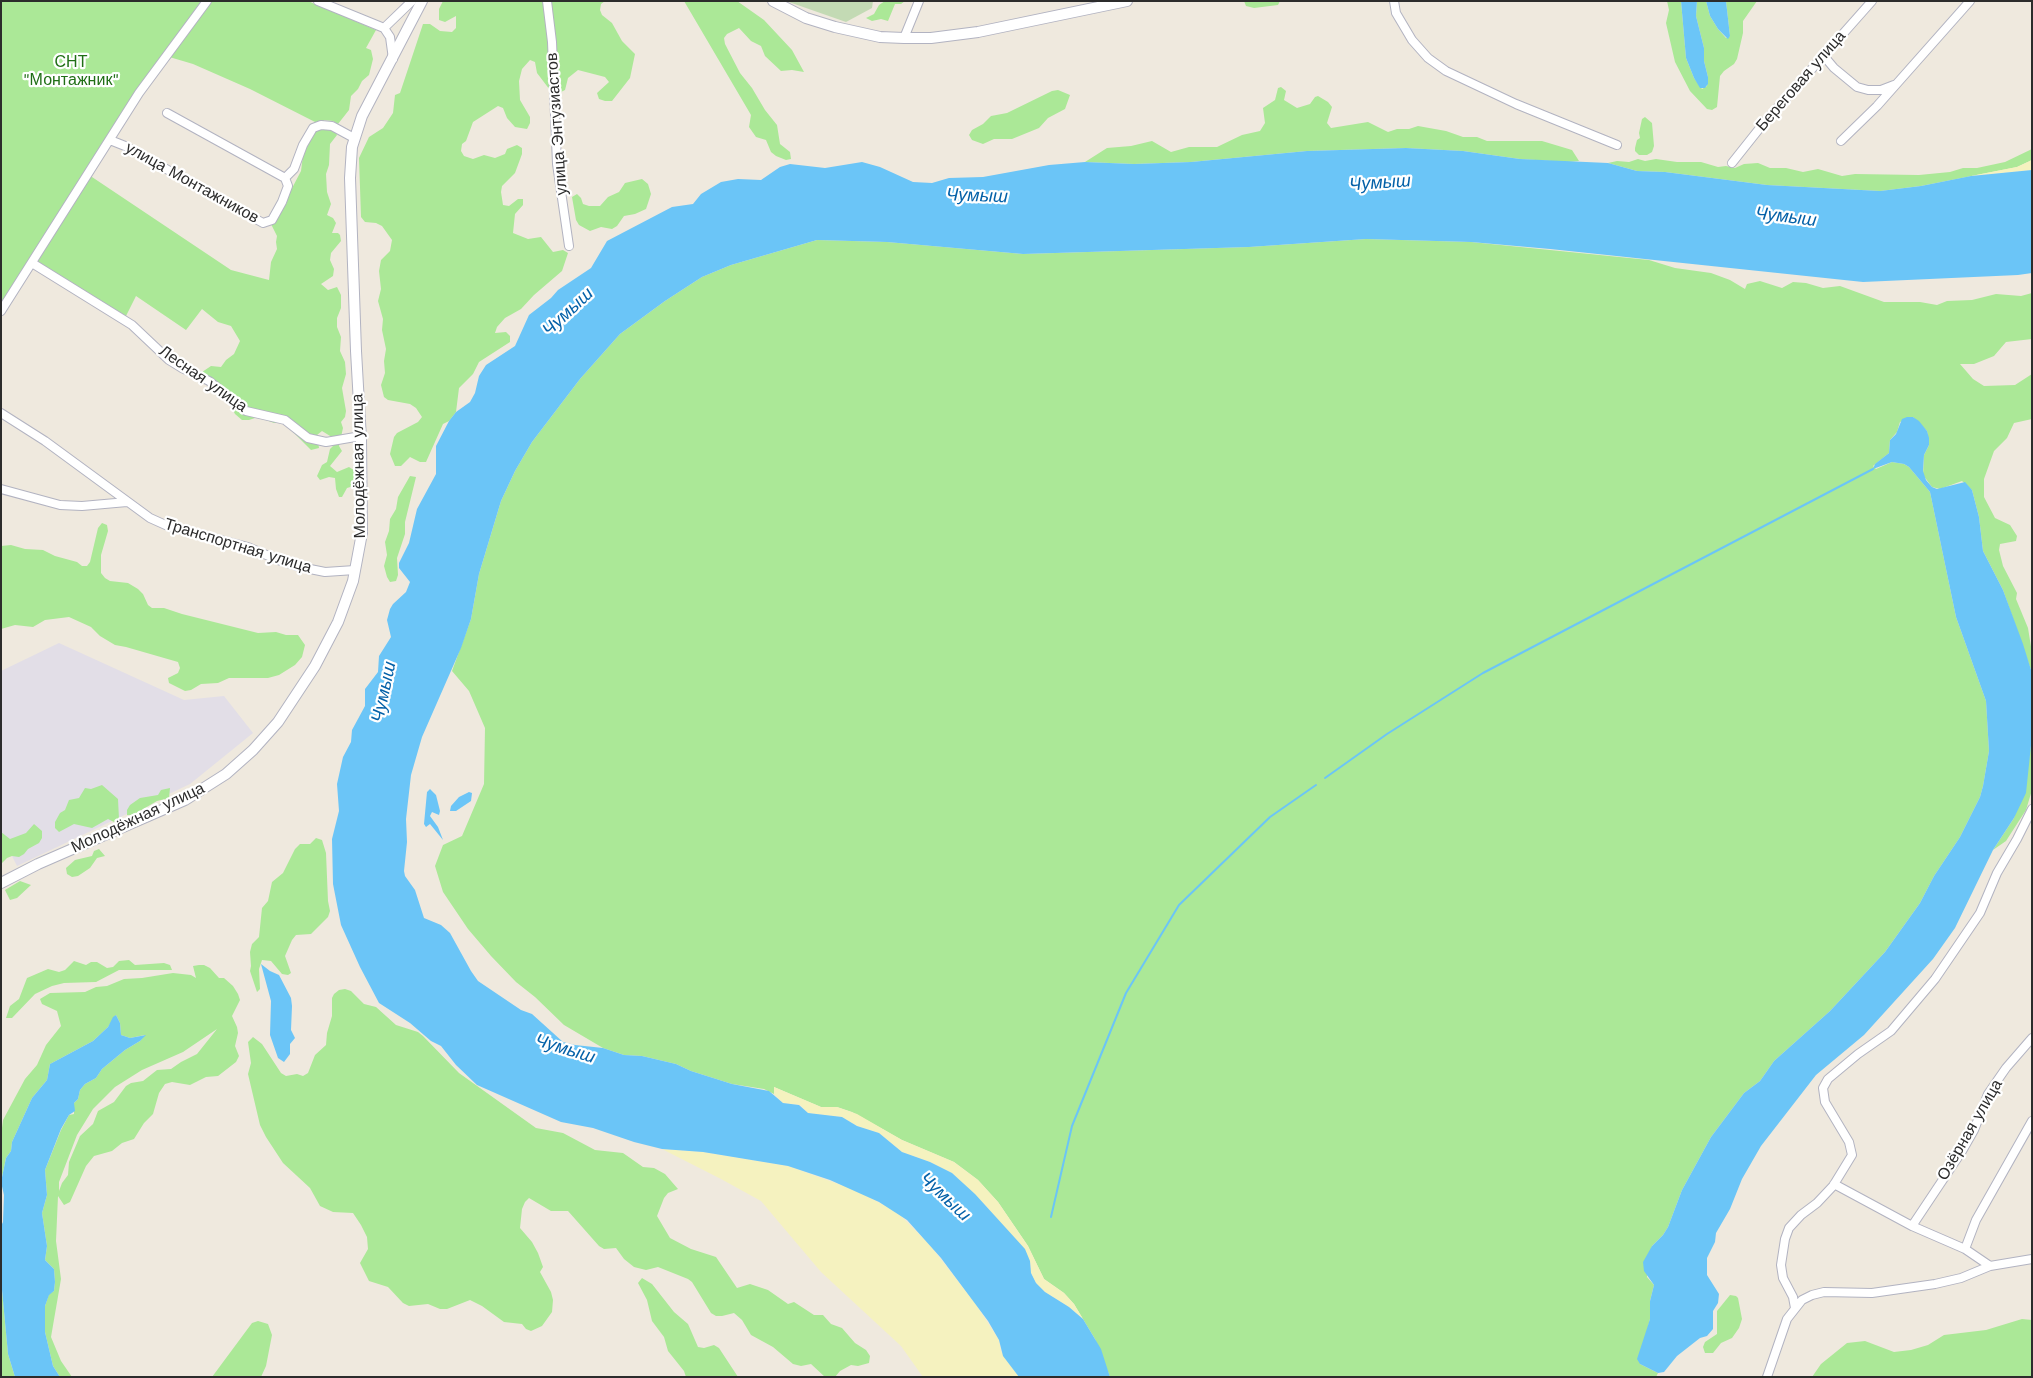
<!DOCTYPE html>
<meta charset="utf-8">
<style>
body{margin:0}
#map{position:relative;width:2033px;height:1378px;overflow:hidden;background:#efe9de;font-family:"Work Sans",sans-serif}
canvas{display:block}
.frame{position:absolute;inset:0;border:2px solid #2c2c2c;pointer-events:none}
</style>
<div id="map">
<canvas width="2033" height="1378"></canvas>
<div class="frame"></div>
</div>
<script>
const c = document.querySelector('canvas').getContext('2d');
c.lineJoin = 'round';
function fill(path, color) { c.fillStyle = color; c.fill(path, 'evenodd'); }
const toPath = rows => new Path2D(rows.map(r => 'M' + r).join(''));
function trace(path, color, width, dash) { c.strokeStyle = color; c.lineWidth = width; c.lineCap = dash ? 'butt' : 'round'; c.setLineDash(dash || []); c.stroke(path); }
function drawText(font, color, halo, rows, align = 'center') {
  c.font = font + ' "Work Sans",sans-serif'; c.lineWidth = 4.5; c.setLineDash([]); c.textBaseline = 'middle'; c.strokeStyle = halo; c.fillStyle = color; for (const [text, x, y, turn = 0] of rows) {
    c.save(); c.translate(x, y); c.rotate((+turn || 0) * Math.PI / 180); c.textAlign = isNaN(turn) ? turn : align; if (halo) c.strokeText(text, 0, 0); c.fillText(text, 0, 0); c.restore();
  }
}
fill(toPath([
 [59,643,184,700,224,696,253,733,190,784,17,866,1,834,1,671]
]), '#e2dee7');
fill(toPath([
 [1,1,308,1,376,30,366,48,371,50,373,59,369,75,362,81,358,89,351,96,349,110,338,124,333,121,324,120,321,125,250,89,193,64,166,56,89,175,231,270,269,280,271,262,277,249,276,242,277,236,271,224,279,210,286,204,290,192,301,171,305,140,313,131,321,128,334,129,337,135,330,144,329,165,326,174,327,192,331,204,327,215,333,218,336,223,332,233,338,233,340,235,341,241,331,253,330,260,334,269,333,276,321,284,328,290,337,287,341,295,341,308,337,318,337,327,341,337,340,351,345,362,346,374,342,388,346,411,345,417,341,422,343,428,339,446,342,451,330,466,337,472,349,467,360,474,357,485,347,488,342,497,339,497,336,489,335,478,329,477,320,480,317,476,322,465,327,462,330,449,334,445,335,439,322,431,317,435,319,448,311,450,282,421,274,423,258,417,249,420,242,420,235,414,229,403,217,396,211,383,202,372,211,366,221,367,226,360,234,354,240,341,231,326,218,322,202,309,186,330,136,296,123,322,31,264,1,311],
 [443,1,605,1,601,4,600,10,602,15,612,23,622,41,635,54,630,78,612,101,605,101,599,99,597,93,609,82,605,77,578,70,568,78,565,90,559,93,553,94,537,73,535,62,530,60,522,69,519,81,520,100,530,117,530,123,527,129,515,127,507,118,503,108,498,106,473,122,466,141,462,144,461,151,464,156,473,159,484,155,495,158,505,154,507,149,517,145,522,148,522,154,515,173,502,186,501,192,503,205,509,206,518,199,523,199,523,205,515,214,513,233,528,239,541,237,553,252,563,250,568,253,562,271,534,295,521,309,505,318,497,327,495,333,506,332,510,336,510,342,479,362,473,374,459,388,456,412,449,421,443,424,426,462,420,462,410,457,401,466,395,466,390,454,394,437,397,433,418,422,422,417,416,408,410,404,388,400,384,397,381,385,385,373,384,361,386,349,382,330,383,319,378,301,381,289,379,271,381,260,390,251,392,240,382,226,376,223,365,222,361,217,359,158,369,137,383,128,393,113,395,95,400,93,423,24,430,24,440,31,452,32,456,28,456,16,445,22,439,20,439,9],
 [684,1,737,1,764,20,792,50,804,72,792,70,781,71,765,56,761,46,751,41,739,28,727,34,724,38,725,44,740,73,752,88,765,110,777,125,780,144,790,152,791,159,786,160,776,156,771,152,766,140,756,137,749,127,751,115],
 [885,1,905,1,901,4,895,4,888,21,881,19,872,21,866,18,874,14,879,5],
 [1244,1,1280,1,1278,5,1254,8,1246,6],
 [1667,1,1681,1,1686,58,1694,78,1702,89,1707,86,1708,77,1704,61,1704,48,1696,16,1697,1,1706,1,1710,16,1718,29,1726,38,1730,36,1726,1,1757,1,1743,21,1743,33,1737,59,1734,64,1724,71,1720,76,1717,107,1712,110,1707,109,1690,91,1675,62,1666,23,1669,10],
 [1281,87,1286,91,1284,100,1297,108,1310,104,1315,97,1318,96,1328,102,1332,107,1327,123,1331,128,1368,122,1388,132,1397,129,1409,129,1418,126,1446,131,1463,137,1477,137,1487,141,1542,141,1572,150,1579,161,1567,162,1520,159,1463,151,1406,148,1307,151,1191,162,1134,164,1085,162,1107,148,1131,146,1152,141,1171,152,1189,147,1217,147,1242,135,1260,131,1265,123,1263,108,1275,100,1278,88],
 [1058,90,1070,95,1065,109,1048,118,1039,128,1012,139,994,139,983,144,972,140,969,135,972,130,983,124,991,116,1007,113,1052,91],
 [1645,117,1652,123,1654,146,1652,152,1647,155,1639,155,1635,151,1635,148,1637,140,1640,138,1639,133,1642,119],
 [2032,149,2032,160,2017,167,1921,186,1880,191,1767,185,1665,172,1637,171,1608,163,1617,161,1629,162,1638,159,1645,161,1656,159,1677,162,1701,162,1718,167,1726,166,1735,168,1744,164,1758,163,1770,168,1786,168,1803,172,1818,169,1842,176,1855,174,1919,175,1950,172,1963,168,1977,168,2005,162],
 [642,179,648,184,651,194,646,209,635,214,624,216,617,226,612,229,601,227,590,231,579,225,576,220,572,197,577,194,581,198,583,204,589,206,600,206,608,197,619,192,625,183],
 [1366,239,1471,242,1649,260,1675,268,1711,273,1730,280,1745,289,1747,284,1760,281,1782,288,1793,282,1806,283,1823,288,1840,286,1884,302,1920,302,1937,305,1947,301,1972,300,1996,294,2021,296,2032,293,2032,339,2006,342,1994,356,1974,364,1960,364,1973,379,1984,386,2015,385,2032,374,2032,419,2014,423,2007,438,1994,451,1984,479,1984,497,1995,518,2010,525,2017,536,2016,541,2000,544,1999,550,2003,566,2017,593,2016,599,2028,628,2032,653,2032,673,2003,590,1983,551,1979,517,1972,490,1962,481,1940,489,1932,487,1923,475,1924,455,1929,445,1927,431,1913,417,1900,422,1897,432,1890,440,1889,453,1873,466,1876,469,1892,462,1904,464,1909,467,1930,492,1956,617,1986,701,1989,751,1983,786,1980,797,1960,837,1934,876,1920,903,1885,952,1830,1011,1774,1061,1760,1081,1744,1093,1711,1137,1682,1190,1668,1227,1663,1235,1652,1246,1647,1277,1654,1285,1650,1301,1650,1319,1642,1350,1640,1364,1658,1373,1656,1377,1110,1377,1095,1339,1074,1304,1064,1293,1044,1279,1028,1246,998,1202,978,1180,954,1162,902,1140,852,1112,837,1107,821,1107,774,1087,774,1094,764,1089,732,1084,691,1071,676,1064,642,1056,624,1055,603,1048,564,1025,535,997,516,982,491,956,468,929,443,892,435,866,443,845,462,836,484,784,485,728,469,691,452,671,471,619,479,574,501,501,515,471,532,442,580,379,620,334,665,301,702,277,731,265,817,240,887,242,1023,254,1249,247],
 [410,476,416,477,405,522,405,534,397,558,398,575,396,581,390,582,387,577,384,566,387,555,385,542,389,531,390,519,396,509,398,497],
 [102,523,107,525,108,531,101,555,101,573,105,578,110,581,128,583,138,589,143,594,148,605,152,608,164,608,182,614,258,633,276,632,286,635,298,635,305,645,302,657,295,665,279,675,268,678,229,678,218,683,201,684,191,690,185,691,169,683,168,678,178,673,180,668,178,662,126,647,115,645,100,636,91,627,69,617,45,620,33,627,15,625,1,629,1,546,11,545,25,549,43,550,55,556,77,562,82,566,87,566,90,562,98,528],
 [2032,736,2032,790,2026,810,2006,841,1993,850,2014,818,2029,758],
 [102,785,118,799,119,819,114,822,108,819,92,828,74,824,59,832,55,828,55,822,60,813,65,810,69,800,79,798,85,788,91,789],
 [170,788,169,798,157,801,133,815,127,815,127,810,130,805,140,798,158,795,161,790],
 [34,824,42,831,42,838,39,843,28,849,24,854,19,857,12,856,7,858,1,864,1,832,10,839,26,833],
 [316,838,322,840,326,853,328,901,330,911,328,917,311,934,296,935,292,940,285,956,291,973,288,975,282,974,271,961,262,960,259,969,260,989,257,992,250,971,251,966,250,952,252,944,259,937,262,908,268,901,272,882,283,873,295,849,300,844,310,844],
 [99,849,105,856,97,858,90,868,78,876,72,877,67,874,66,868,75,860,92,856,94,851],
 [20,881,31,885,17,898,10,900,5,890],
 [129,960,135,965,164,963,170,965,172,970,119,970,96,982,64,983,52,986,35,994,12,1018,6,1018,10,1006,19,999,27,978,48,969,59,972,65,970,74,961,86,965,91,962,97,962,107,968,113,967,119,961],
 [199,965,204,965,210,968,219,978,224,978,233,986,238,994,240,1000,232,1016,237,1027,238,1033,235,1046,239,1056,236,1062,218,1076,206,1077,190,1085,172,1082,165,1084,159,1093,153,1114,144,1123,134,1139,122,1143,112,1151,94,1156,86,1166,70,1202,64,1205,58,1196,56,1241,61,1279,51,1337,61,1361,72,1377,60,1377,53,1366,45,1332,45,1306,49,1294,54,1291,55,1282,54,1269,45,1260,47,1246,42,1213,47,1195,45,1170,61,1130,69,1115,74,1114,74,1103,78,1099,80,1090,85,1084,96,1078,102,1069,125,1050,140,1041,145,1035,130,1038,121,1035,120,1023,116,1015,108,1027,93,1041,50,1064,47,1080,32,1098,12,1142,11,1151,6,1158,1,1182,1,1136,3,1120,25,1079,37,1065,46,1045,61,1026,57,1011,42,1004,40,999,50,993,85,992,96,987,107,986,124,979,142,978,173,973,191,975,196,978,193,966],
 [217,1029,197,1054,181,1062,171,1069,157,1070,143,1081,131,1083,126,1086,114,1102,98,1111,93,1124,80,1136,69,1162,68,1175,62,1183,59,1191,59,1182,77,1135,93,1109,115,1087,142,1070,183,1052],
 [345,989,351,991,364,1004,376,1007,396,1025,418,1032,423,1036,459,1073,536,1128,563,1133,595,1150,623,1153,643,1167,654,1168,665,1174,678,1189,668,1193,664,1198,657,1216,670,1238,691,1249,716,1257,737,1288,750,1284,768,1290,788,1304,794,1302,814,1315,823,1315,831,1324,842,1328,855,1343,866,1350,870,1356,869,1363,858,1366,851,1365,840,1371,835,1377,825,1377,811,1364,801,1366,793,1364,773,1347,751,1335,742,1320,734,1313,722,1316,716,1316,711,1313,692,1282,688,1279,658,1267,646,1270,634,1267,624,1259,616,1248,604,1249,599,1246,568,1211,551,1211,529,1198,525,1202,522,1209,520,1228,532,1242,538,1253,543,1267,540,1272,551,1292,553,1300,552,1312,542,1326,531,1331,526,1329,522,1324,504,1322,482,1306,470,1300,447,1309,440,1309,428,1304,409,1306,403,1303,388,1287,369,1281,360,1263,368,1249,367,1237,361,1225,353,1213,333,1212,320,1206,310,1188,283,1163,266,1137,260,1125,248,1074,251,1063,248,1042,253,1037,262,1044,281,1073,286,1076,297,1074,303,1076,308,1073,315,1055,326,1045,327,1033,332,1016,332,998,334,994,339,990],
 [642,1278,652,1284,674,1312,688,1324,698,1347,704,1348,714,1345,719,1348,738,1377,686,1377,684,1371,668,1351,664,1337,652,1321,647,1300,638,1283],
 [1,1279,8,1354,15,1377,1,1377],
 [1730,1295,1736,1296,1738,1298,1742,1319,1739,1328,1732,1338,1721,1343,1713,1353,1705,1353,1703,1347,1705,1342,1717,1334,1717,1311],
 [2022,1319,2032,1320,2032,1377,1812,1377,1821,1364,1847,1343,1865,1341,1894,1352,1911,1350,1928,1345,1944,1335,1986,1330],
 [258,1321,268,1324,272,1335,266,1366,261,1377,212,1377,252,1323]
]), '#abe897');
fill(toPath([
 [2032,160,2032,170,1971,176,2017,167],
 [774,1087,821,1107,837,1107,857,1114,902,1140,954,1162,978,1180,998,1202,1028,1246,1044,1279,1064,1293,1074,1304,1083,1319,1069,1307,1045,1292,1036,1283,1031,1273,1030,1261,987,1207,952,1173,930,1162,902,1152,879,1133,857,1126,842,1117,808,1113,800,1105,783,1103,774,1094],
 [662,1149,703,1152,788,1166,858,1191,898,1213,929,1244,975,1303,999,1340,1001,1351,1019,1377,923,1377,901,1346,821,1272,761,1201,721,1179]
]), '#f5f2bf');
fill(toPath([
 [786,1,873,1,872,8,846,22]
]), '#c3dab4');
fill(toPath([
 [1681,1,1697,1,1696,16,1704,48,1704,61,1708,77,1708,84,1705,88,1700,88,1694,78,1686,58],
 [1706,1,1726,1,1730,36,1728,39,1718,29,1710,16],
 [1406,148,1463,151,1520,159,1608,163,1637,171,1665,172,1767,185,1880,191,1921,186,1971,176,2032,170,2032,273,2018,275,1863,282,1550,249,1471,242,1366,239,1249,247,1023,254,887,242,817,240,731,265,702,277,665,301,620,334,580,379,532,442,515,471,501,501,479,574,471,619,461,648,422,737,411,775,406,819,407,842,404,871,405,876,415,890,424,918,441,925,450,933,471,971,478,981,521,1010,532,1014,563,1042,575,1045,603,1048,624,1055,642,1056,676,1064,691,1071,732,1084,769,1091,783,1103,799,1105,808,1113,842,1117,857,1126,879,1133,902,1152,930,1162,952,1173,975,1194,1025,1249,1030,1261,1031,1273,1036,1283,1045,1292,1069,1307,1083,1319,1101,1349,1110,1377,1019,1377,1003,1356,999,1340,988,1321,941,1258,907,1220,879,1202,830,1180,788,1166,703,1152,662,1149,634,1142,593,1128,561,1122,477,1085,456,1065,441,1046,431,1041,410,1023,379,1003,360,967,341,925,333,884,332,839,339,811,337,784,343,757,351,742,352,730,365,706,365,689,378,672,379,656,391,637,387,620,390,609,393,604,406,592,410,582,399,568,399,563,409,543,417,509,436,474,436,446,449,421,456,412,470,402,475,393,479,376,486,365,515,346,529,315,551,298,558,290,591,268,607,241,672,207,693,204,701,194,721,182,738,179,761,180,780,167,790,164,825,168,862,162,880,167,913,182,932,183,949,178,983,177,1049,165,1085,162,1134,164,1191,162,1307,151],
 [1907,417,1913,417,1919,421,1927,431,1929,438,1929,445,1924,455,1923,471,1926,480,1932,487,1937,489,1965,482,1972,490,1979,517,1983,551,2003,590,2023,644,2032,673,2032,736,2026,793,2014,818,1993,850,1955,928,1933,959,1864,1035,1816,1075,1761,1146,1742,1179,1730,1209,1716,1233,1715,1242,1707,1258,1707,1275,1719,1294,1718,1303,1713,1311,1713,1329,1707,1336,1700,1338,1677,1356,1664,1372,1658,1373,1640,1364,1637,1359,1650,1319,1650,1301,1654,1285,1644,1271,1643,1262,1652,1246,1663,1235,1668,1227,1682,1190,1711,1137,1744,1093,1760,1081,1774,1061,1830,1011,1885,952,1920,903,1934,876,1960,837,1980,797,1983,786,1989,751,1986,701,1956,617,1930,492,1909,467,1904,464,1892,462,1873,469,1875,464,1889,453,1890,440,1896,434,1902,419],
 [430,789,436,795,440,811,439,815,432,812,430,816,438,827,443,840,430,824,426,827,424,824,427,792],
 [469,792,472,793,471,801,456,811,450,811,451,806,459,797],
 [261,964,270,971,279,975,291,998,292,1006,291,1030,295,1038,290,1044,290,1054,284,1062,278,1058,270,1035,271,1001],
 [116,1015,120,1023,121,1035,130,1038,146,1035,140,1041,125,1050,102,1069,96,1078,85,1084,80,1090,78,1099,74,1103,75,1111,69,1115,61,1129,45,1170,47,1195,42,1213,47,1246,45,1260,54,1269,55,1282,54,1291,49,1295,45,1306,45,1332,53,1366,60,1377,15,1377,8,1354,1,1279,1,1226,3,1222,4,1195,1,1182,6,1158,11,1151,12,1142,32,1098,47,1080,50,1064,93,1041,108,1027,113,1017]
]), '#6bc5f7');
trace(toPath([
 [1325,778,1387,734,1483,673,1873,469],
 [1051,1217,1072,1126,1126,993,1179,905,1270,817,1316,785]
]), '#6bc5f7', 2);
const street = toPath([
 [318,1,384,28,390,37,393,59],
 [547,1,552,42,557,164,569,246],
 [1394,1,1396,13,1412,40,1428,58,1446,71,1516,104,1617,145],
 [384,28,412,1],
 [904,38,919,1],
 [1823,55,1834,68,1857,87,1868,90,1881,90,1894,85],
 [110,140,125,146,263,223,272,220,282,202,288,186,285,178,167,113],
 [1841,141,1877,106,1970,1],
 [1732,163,1763,124,1872,1],
 [285,178,294,169,303,145,313,128,321,125,332,126,354,138],
 [32,263,132,325,169,360,182,368,209,381,246,411,285,420,308,438,326,442,361,436],
 [1,311,139,93,207,1],
 [1,413,45,441,150,518,170,527,248,547,278,560,300,567,325,572,355,570],
 [1,489,60,505,82,506,127,502],
 [1834,1184,1912,1226,1965,1249,1990,1266],
 [1912,1226,1962,1151,1974,1130,1988,1094,2006,1068,2032,1038],
 [1965,1249,1976,1220,2032,1121],
 [1795,1308,1793,1297,1783,1278,1781,1265,1785,1239,1789,1228,1801,1215,1817,1203,1833,1186,1852,1155,1849,1142,1825,1102,1823,1088,1828,1079,1858,1054,1891,1031,1935,979,1980,913,1997,873,2017,839,2032,809],
 [1767,1377,1787,1319,1802,1300,1812,1295,1824,1292,1872,1293,1935,1284,1961,1278,1990,1266,2032,1259]
]);
const secondary = toPath([
 [773,1,806,18,835,27,880,37,904,38,931,38,978,32,1127,1],
 [1,883,38,864,185,800,226,774,253,750,278,722,315,666,338,622,353,581,362,533,361,439,356,351,350,178,352,147,362,116,422,1]
]);
trace(street, '#b2b3c1', 10);
trace(secondary, '#b2b3c1', 12);
trace(street, '#fff', 8);
trace(secondary, '#fff', 10);
drawText('16px', '#206f16', '#fff', [
 ["СНТ",71,62],
 ["\"Монтажник\"",71,80]
]);
drawText('16px', '#2c2c2c', '#fff', [
 ["Береговая улица",1801,81,-49],
 ["улица Энтузиастов",557,124,-94],
 ["улица Монтажников",192,183,29],
 ["Лесная улица",203,379,35],
 ["Молодёжная улица",359,466,-91],
 ["Транспортная улица",238,546,17],
 ["Молодёжная улица",138,818,-25],
 ["Озёрная улица",1970,1130,-60]
]);
drawText('italic 18px', '#0461a8', '#fff', [
 ["Чумыш",1380,183,-4],
 ["Чумыш",977,196,2],
 ["Чумыш",1786,217,7],
 ["Чумыш",568,312,-43],
 ["Чумыш",384,692,-78],
 ["Чумыш",565,1049,17],
 ["Чумыш",945,1197,43]
]);
</script>
